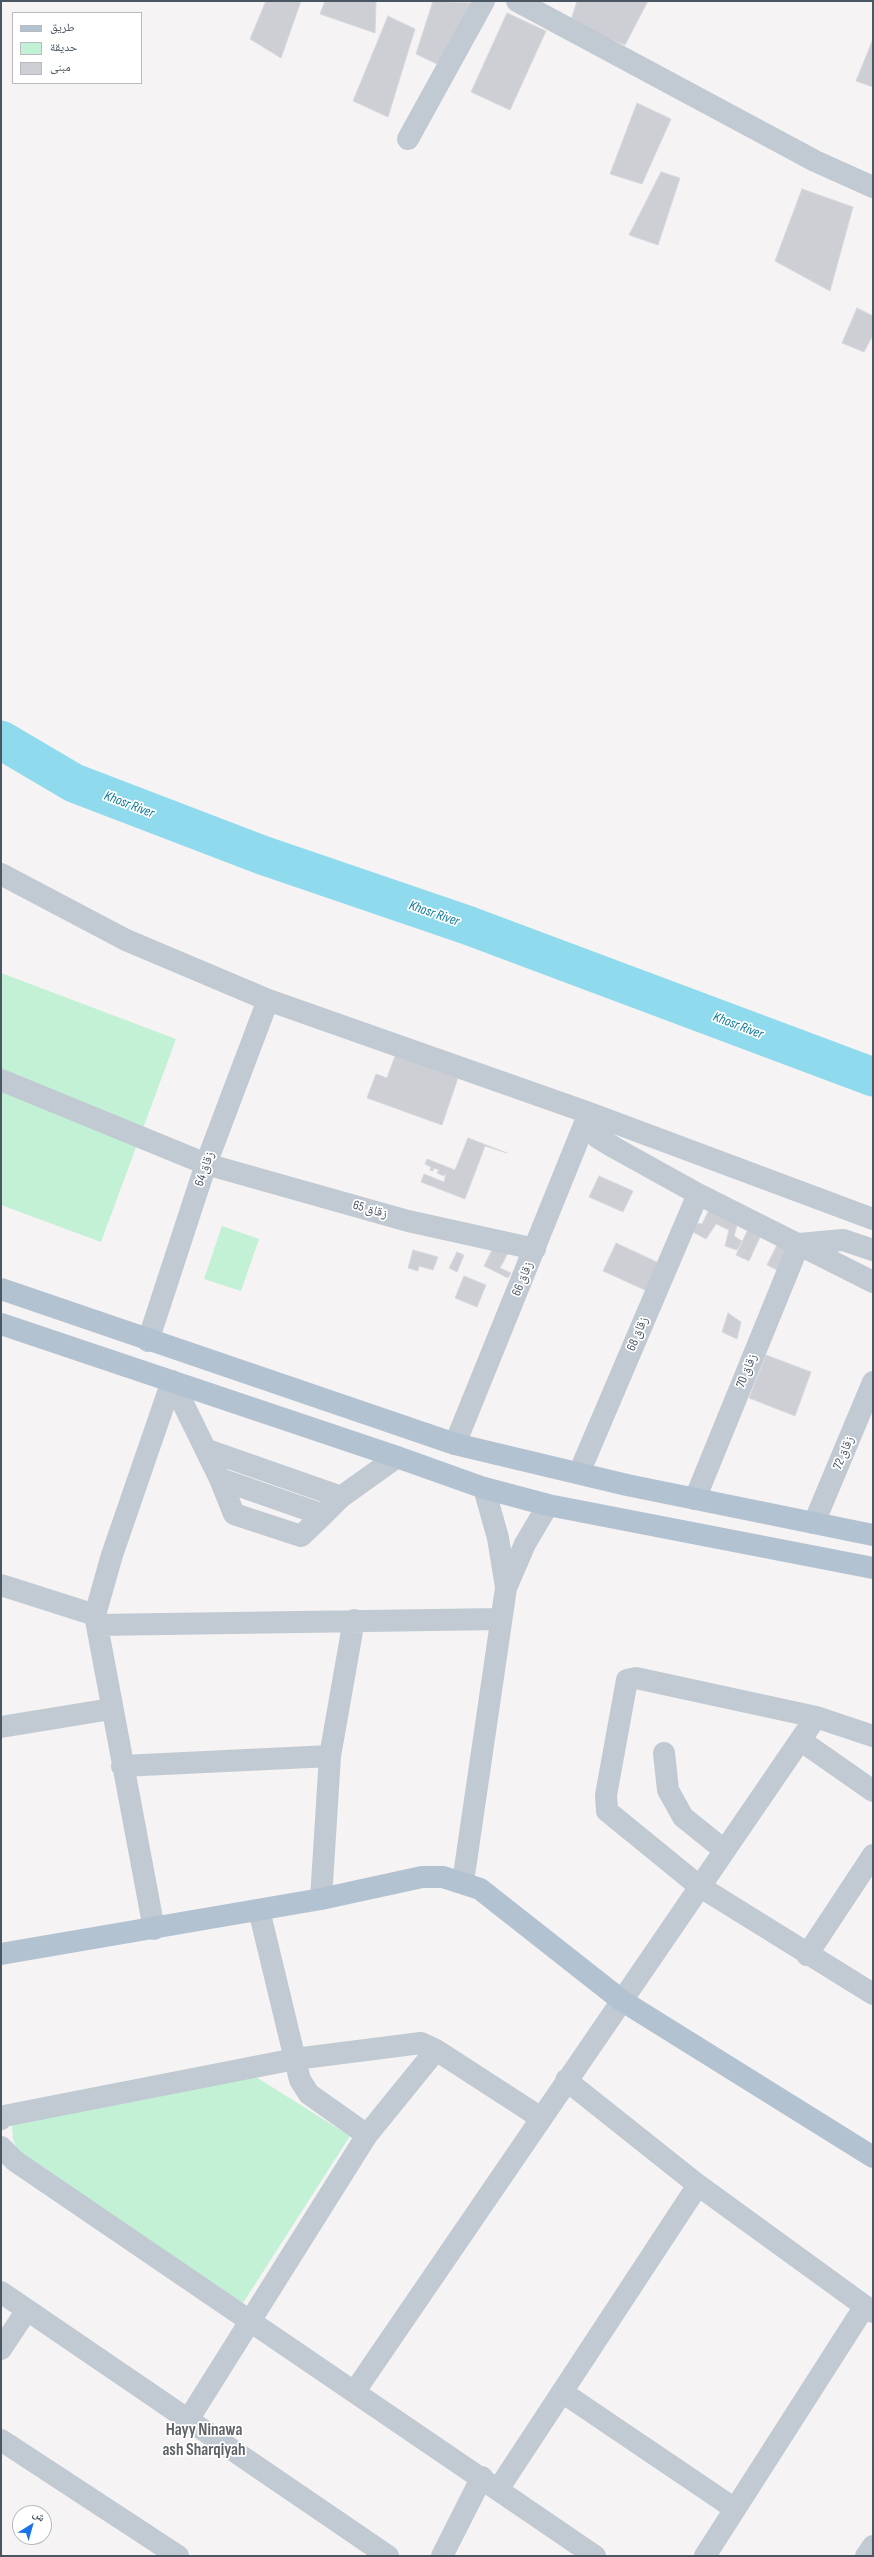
<!DOCTYPE html>
<meta charset="utf-8">
<style>
body{margin:0}
#map{position:relative;width:874px;height:2557px;overflow:hidden;background:#f5f3f3;font-family:"Sofia Sans Condensed","Noto Naskh Arabic",sans-serif}
canvas{display:block}
.frame{position:absolute;inset:0;border:2px solid #4a5661;pointer-events:none}
.legend{position:absolute;left:12px;top:12px;width:130px;height:72px;box-sizing:border-box;background:#fff;border:1px solid #b7bbc0;margin:0;padding:5px 7px;list-style:none;font-size:12px;color:#4a5661}
.legend li{display:flex;align-items:center;gap:8px;height:20px}
.legend b{width:20px;border:1px solid #b7bbc0}
.north{position:absolute;left:12px;top:2505px;width:40px;height:40px;box-sizing:border-box;background:#fff;border:1px solid #b7bbc0;border-radius:50%;rotate:37deg;font-size:11px;font-weight:700;line-height:16px;text-align:center;color:#4a5661}
.north::after{content:'';display:block;margin:auto;width:14px;height:18px;background:#1a73e8;clip-path:polygon(50% 0,100% 100%,50% 72%,0 100%)}
</style>
<div id="map">
<canvas width="874" height="2557"></canvas>
<div class="frame"></div>
<ul class="legend">
<li><b style="height:5px;background:#b3c2d1"></b>طريق</li>
<li><b style="height:11px;background:#c3f1d5"></b>حديقة</li>
<li><b style="height:11px;background:#cdcfd5"></b>مبنى</li>
</ul>
<div class="north">ش</div>
</div>
<script>
const c = document.querySelector('canvas').getContext('2d');
c.lineJoin = 'round';
function fill(path, color) { c.fillStyle = color; c.fill(path, 'evenodd'); }
const toPath = rows => new Path2D(rows.map(r => 'M' + r).join(''));
function trace(path, color, width, dash) { c.strokeStyle = color; c.lineWidth = width; c.lineCap = dash ? 'butt' : 'round'; c.setLineDash(dash || []); c.stroke(path); }
function drawText(font, color, halo, rows, align = 'center') {
  c.font = font + ' "Sofia Sans Condensed","Noto Naskh Arabic",sans-serif'; c.lineWidth = 3.5; c.setLineDash([]); c.textBaseline = 'middle'; c.strokeStyle = halo; c.fillStyle = color; for (const [text, x, y, turn = 0] of rows) {
    c.save(); c.translate(x, y); c.rotate((+turn || 0) * Math.PI / 180); c.textAlign = isNaN(turn) ? turn : align; if (halo) c.strokeText(text, 0, 0); c.fillText(text, 0, 0); c.restore();
  }
}
fill(toPath([
 [1,973,176,1039,101,1242,1,1205],
 [222,1226,259,1239,241,1291,204,1279],
 [256,2077,350,2136,243,2303,19,2155,13,2139,12,2125]
]), '#c3f1d5');
trace(toPath([
 [1,740,74,783,262,855,467,925,873,1077]
]), '#90daee', 39);
const building = toPath([
 [266,1,301,1,281,58,250,39,266,1],
 [325,1,376,1,375,33,320,14,325,1],
 [433,1,472,3,443,67,416,54,433,1],
 [577,1,648,1,625,45,570,23,577,1],
 [507,13,546,31,510,110,471,92,507,13],
 [388,16,415,29,388,117,353,101,388,16],
 [873,39,873,87,856,81,873,39],
 [637,103,671,119,642,184,610,174,637,103],
 [661,172,680,178,658,245,629,235,661,172],
 [802,189,853,207,830,291,775,261,802,189],
 [857,308,873,316,873,335,864,352,842,343,857,308],
 [395,1056,458,1078,442,1125,367,1098,376,1074,387,1078,395,1056],
 [468,1138,507,1153,485,1146,465,1199,421,1182,424,1174,444,1182,446,1173,444,1176,437,1173,439,1170,434,1168,433,1171,430,1170,431,1167,425,1164,427,1159,455,1170,468,1138],
 [599,1176,633,1191,623,1212,589,1197,599,1176],
 [711,1206,739,1219,734,1236,742,1241,737,1250,725,1246,729,1230,716,1224,706,1239,693,1232,697,1223,702,1224,711,1206],
 [751,1223,794,1244,781,1272,767,1265,778,1243,761,1235,749,1261,736,1255,751,1223],
 [616,1243,659,1263,647,1291,603,1271,616,1243],
 [494,1246,508,1253,500,1268,511,1273,508,1278,484,1266,494,1246],
 [413,1250,438,1257,433,1270,419,1266,418,1271,408,1268,413,1250],
 [457,1252,464,1255,457,1272,449,1268,457,1252],
 [464,1276,486,1285,477,1307,455,1298,464,1276],
 [728,1313,741,1322,737,1339,722,1332,728,1313],
 [766,1355,811,1372,795,1416,749,1398,766,1355]
]);
fill(building, '#cdcfd5');
trace(building, '#d7d9de', 1);
trace(toPath([
 [517,1,815,161,873,187],
 [408,139,484,1],
 [1,874,126,940,268,1000,589,1113,873,1219],
 [1,1080,206,1164,408,1221,535,1249],
 [589,1113,597,1137,615,1148,698,1194,873,1282],
 [148,1341,206,1164,268,1000],
 [172,1381,220,1479,323,1515,341,1497,397,1457],
 [455,1444,589,1113],
 [207,1450,341,1497],
 [579,1473,698,1194],
 [220,1479,234,1514,301,1536,323,1515],
 [484,1488,498,1538,506,1587],
 [695,1499,799,1244,843,1240,873,1250],
 [814,1523,873,1382],
 [1,1585,95,1615],
 [97,1625,501,1619],
 [1,1727,111,1709],
 [873,1736,816,1717,636,1678,627,1680,606,1795,607,1811,699,1886,873,1994],
 [800,1740,873,1791],
 [664,1753,668,1790,683,1817,724,1850],
 [122,1766,330,1756],
 [463,1882,506,1588,525,1544,548,1505],
 [321,1899,330,1756,354,1620],
 [259,1910,300,2080,309,2094,367,2135],
 [154,1929,95,1615,112,1555,172,1381],
 [807,1955,873,1855],
 [436,2050,541,2118],
 [566,2080,698,2185,873,2312],
 [1,2119,4,2116,295,2059,421,2043,436,2050,367,2135,188,2420],
 [1,2147,15,2161,595,2556],
 [1,2292,388,2556],
 [1,2349,27,2310],
 [355,2391,816,1717],
 [562,2392,735,2509],
 [1,2440,178,2556],
 [499,2488,698,2185],
 [442,2556,482,2477],
 [705,2556,865,2306],
 [866,2556,873,2546]
]), '#c1cad2', 22);
trace(toPath([
 [1,1289,455,1444,627,1485,873,1535],
 [1,1324,397,1457,484,1488,548,1505,873,1568],
 [1,1954,321,1899,422,1877,443,1877,480,1889,621,2000,873,2157]
]), '#b3c2d1', 22);
drawText('13px', '#4a5661', '#fff', [
 ["زقاق 64",205,1169,-71],
 ["زقاق 65",370,1210,16],
 ["زقاق 66",523,1279,-68],
 ["زقاق 68",638,1334,-67],
 ["زقاق 70",747,1371,-68],
 ["زقاق 72",844,1453,-67]
]);
drawText('italic 14px', '#0c7c9b', '#fff', [
 ["Khosr River",129,805,21],
 ["Khosr River",434,914,19],
 ["Khosr River",738,1026,21]
]);
drawText('bold 17px', '#5f6368', '#fff', [
 ["Hayy Ninawa",204,2431],
 ["ash Sharqiyah",204,2451]
]);
</script>
